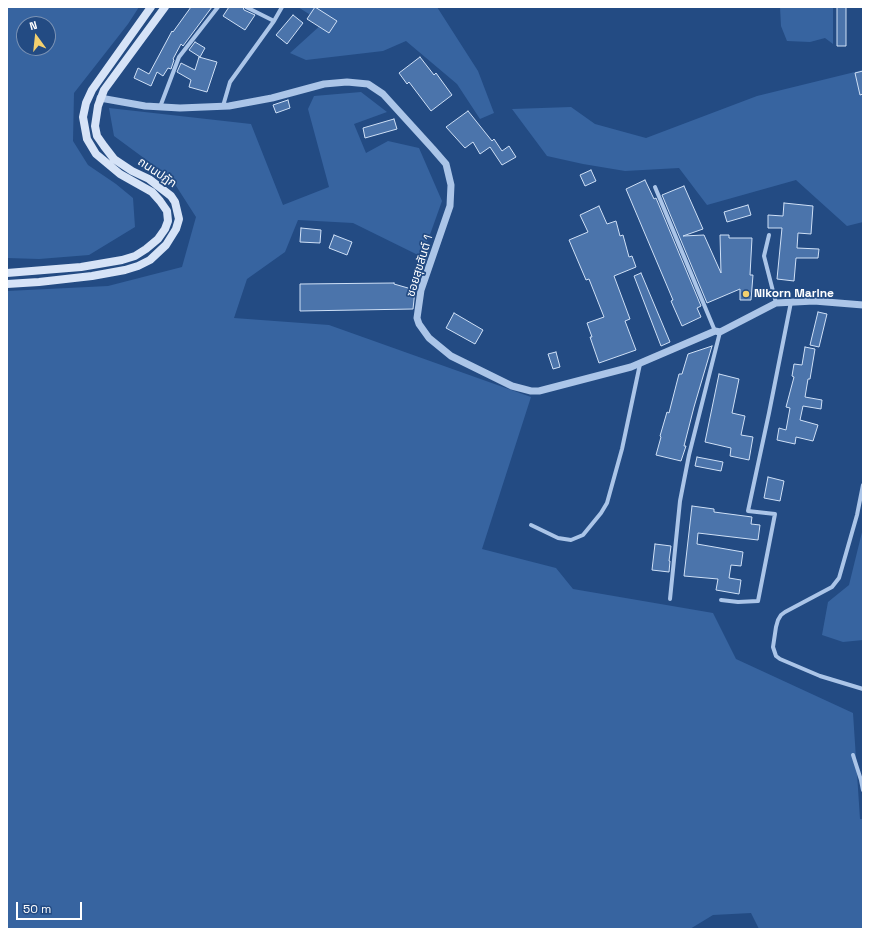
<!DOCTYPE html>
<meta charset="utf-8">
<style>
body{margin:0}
#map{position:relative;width:870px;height:936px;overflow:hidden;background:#234b83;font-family:"Space Grotesk",sans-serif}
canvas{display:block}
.frame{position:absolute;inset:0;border:8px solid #fff;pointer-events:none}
.north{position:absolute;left:16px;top:16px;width:40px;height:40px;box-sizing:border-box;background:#234b83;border:1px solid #7b93b5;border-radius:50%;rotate:345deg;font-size:11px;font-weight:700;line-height:16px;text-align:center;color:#fff}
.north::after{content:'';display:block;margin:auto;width:14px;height:18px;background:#f3d06e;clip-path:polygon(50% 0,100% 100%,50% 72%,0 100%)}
.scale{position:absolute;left:16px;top:902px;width:66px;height:18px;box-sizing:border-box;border:2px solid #fff;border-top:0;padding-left:5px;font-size:12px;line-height:14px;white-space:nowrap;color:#fff;-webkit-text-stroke:3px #234b83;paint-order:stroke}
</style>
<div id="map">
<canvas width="870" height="936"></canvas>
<div class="frame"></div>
<div class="north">N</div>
<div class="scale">50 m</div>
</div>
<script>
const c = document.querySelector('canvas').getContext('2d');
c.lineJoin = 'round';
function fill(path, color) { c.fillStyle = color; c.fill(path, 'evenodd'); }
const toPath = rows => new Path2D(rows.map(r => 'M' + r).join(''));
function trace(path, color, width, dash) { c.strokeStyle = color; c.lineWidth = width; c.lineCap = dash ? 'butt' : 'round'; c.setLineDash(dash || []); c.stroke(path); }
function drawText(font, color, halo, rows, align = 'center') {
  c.font = font + ' "Space Grotesk","Noto Sans Thai",sans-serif'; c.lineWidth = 3.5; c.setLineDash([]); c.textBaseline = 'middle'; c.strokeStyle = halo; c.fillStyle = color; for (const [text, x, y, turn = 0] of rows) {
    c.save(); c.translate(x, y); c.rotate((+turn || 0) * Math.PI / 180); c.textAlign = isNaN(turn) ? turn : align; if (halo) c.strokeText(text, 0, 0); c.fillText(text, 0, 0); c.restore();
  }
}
fill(toPath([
 [7,7,139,7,128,24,74,93,73,141,88,165,116,184,133,198,135,227,89,255,39,259,7,258],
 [24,24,48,24,48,48,24,48],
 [298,7,437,7,478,71,494,113,480,119,457,84,406,41,383,51,306,60,290,53,323,23],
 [780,7,833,7,833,44,825,38,810,42,787,41,781,26],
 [863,70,863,222,847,226,796,180,707,205,679,168,625,171,583,164,547,156,512,109,571,107,595,124,646,138,757,96],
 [361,92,387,112,354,124,366,153,388,141,419,148,442,201,422,257,353,223,298,220,285,252,247,279,234,318,329,325,531,397,482,549,556,568,573,589,713,613,736,659,853,713,860,819,863,819,863,929,759,929,751,913,713,915,690,929,7,929,7,291,108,286,182,267,196,217,171,178,114,136,109,108,251,124,283,205,329,187,308,109,314,96],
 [863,528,863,640,843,642,822,635,828,602,849,585]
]), '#3764a0');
const building = toPath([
 [191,7,212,7,183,46,181,44,173,59,174,60,171,69,168,68,163,76,157,72,151,86,134,78,138,68,149,74,172,31,173,32,191,7],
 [229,7,243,7,244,10,255,15,245,30,223,16,229,7],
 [315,7,337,21,329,33,307,19,315,7],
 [837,7,846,7,846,46,837,46,837,7],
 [293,15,303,23,287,44,276,35,293,15],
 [195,42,205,48,200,57,189,50,195,42],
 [199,57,217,62,207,92,189,87,191,80,177,72,181,63,195,70,199,57],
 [420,57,434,75,436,73,452,95,431,111,409,82,407,84,399,73,420,57],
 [863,71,863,94,860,95,855,73,863,71],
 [288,100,290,108,276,113,273,105,288,100],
 [468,111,492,141,494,139,502,151,509,146,516,157,502,165,490,147,480,154,473,142,465,148,446,127,468,111],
 [394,119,397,129,365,138,363,128,394,119],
 [591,170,596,181,585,186,580,175,591,170],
 [645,180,654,199,656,198,701,306,697,308,701,317,682,326,671,301,673,300,626,189,645,180],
 [684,186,703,229,683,236,704,235,721,273,720,235,729,235,729,238,752,238,750,275,753,275,751,300,740,300,740,289,707,303,662,195,684,186],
 [784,203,813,206,811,234,798,233,797,248,819,249,818,258,796,258,794,281,777,279,782,228,768,228,768,215,783,216,784,203],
 [748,205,751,215,727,222,724,212,748,205],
 [599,206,607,224,616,221,620,236,623,235,629,257,632,256,636,267,614,276,630,319,625,321,636,350,599,363,590,337,592,337,587,323,604,317,589,279,586,280,569,240,588,232,580,215,599,206],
 [301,228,321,230,320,243,300,242,301,228],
 [334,235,352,242,347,255,329,248,334,235],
 [641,273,670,342,661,346,634,276,641,273],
 [394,283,394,284,415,290,413,309,300,311,300,284,394,283],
 [818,312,827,314,819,347,810,345,818,312],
 [454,313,483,330,475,344,446,328,454,313],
 [712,346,694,407,684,446,686,446,681,461,656,455,661,437,660,436,667,412,669,413,679,374,682,374,688,354,712,346],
 [805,347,815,349,810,379,808,379,805,397,822,400,821,409,803,406,800,420,818,425,813,441,796,437,795,444,777,440,779,428,786,430,790,408,786,407,794,377,792,376,794,364,802,365,805,347],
 [556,352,560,367,553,369,548,354,556,352],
 [719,374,739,379,732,413,745,416,741,435,753,437,749,460,730,456,731,448,705,442,719,374],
 [697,457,723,462,721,471,695,466,697,457],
 [768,477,784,481,780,501,764,498,768,477],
 [692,506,714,509,714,512,752,517,751,524,760,525,758,540,698,533,697,544,743,552,741,566,731,565,729,578,741,580,739,594,716,590,718,579,684,576,692,506],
 [655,544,671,546,669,561,670,561,669,572,652,570,655,544]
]);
fill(building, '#4b74ab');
trace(building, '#cfe0f6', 1);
trace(toPath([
 [274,21,282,7],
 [223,106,230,82,274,21,246,7],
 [160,107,179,57,218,7],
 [655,187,715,331],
 [769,235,764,256,776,303],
 [863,485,857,515,839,578,832,587,785,612,781,615,778,620,776,627,773,647,776,656,780,659,820,676,863,689],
 [531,525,558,538,571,540,583,535,601,513,607,503,622,449,640,364],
 [670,599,680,501,689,455,720,332],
 [721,600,738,602,758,601,775,514,748,511,769,413,791,302],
 [853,755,861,780,863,790]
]), '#abc5e8', 4);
trace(toPath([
 [100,98,145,106,180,108,229,106,272,98,324,84,347,82,368,84,383,94,433,149,446,164,451,185,450,206,421,290,417,318,419,324,429,338,451,356,512,386,531,391,539,391,631,367,715,331,720,332,776,303,814,301,863,305]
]), '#abc5e8', 7);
trace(toPath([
 [7,273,81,267,122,260,135,256,146,249,158,239,165,229,168,221,167,211,160,201,152,192,120,174,96,154,87,139,83,117,86,103,92,90,151,7],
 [7,284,39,282,92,276,125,270,138,266,150,260,166,245,176,229,179,219,175,202,171,196,149,179,132,171,114,159,104,146,97,136,95,126,98,106,104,90,165,7]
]), '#d6e3f7', 8);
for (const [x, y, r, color] of [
 [746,294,4,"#f3d06e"]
]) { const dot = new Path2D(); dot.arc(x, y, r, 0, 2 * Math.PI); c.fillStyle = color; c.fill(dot); trace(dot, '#234b83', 1.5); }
drawText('12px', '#fff', '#234b83', [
 ["ถนนปฏัก",157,173,34],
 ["ซอยสุขสันต์ 1",420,266,-73]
]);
drawText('bold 12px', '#fff', '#234b83', [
 ["Nikorn Marine",754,294]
], 'left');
</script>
